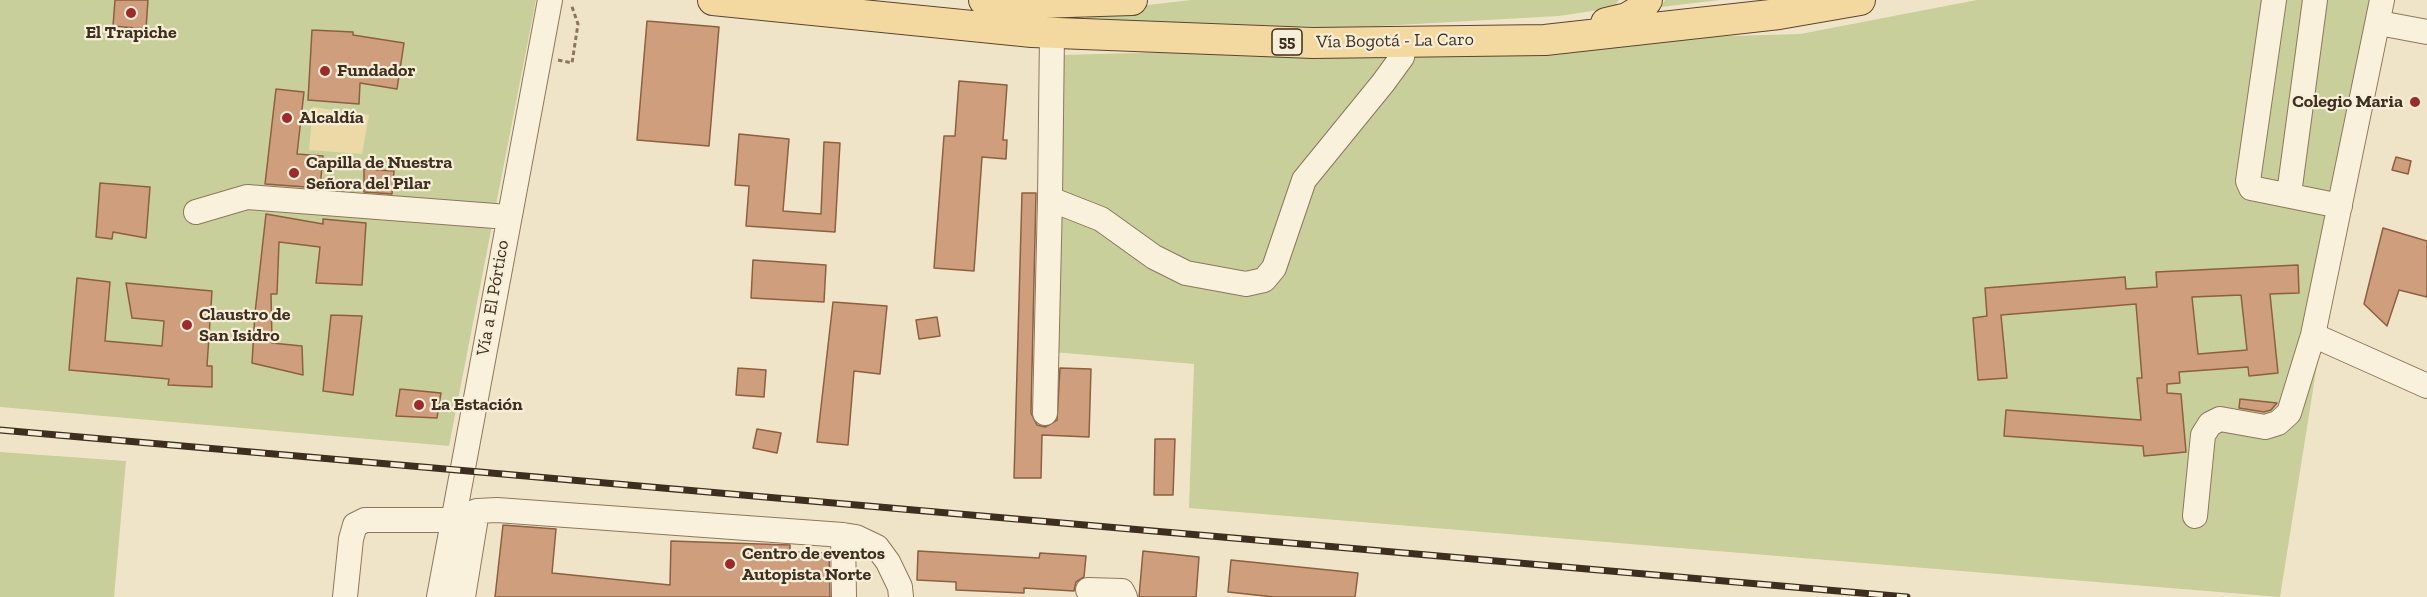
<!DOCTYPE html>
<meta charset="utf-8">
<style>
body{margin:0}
canvas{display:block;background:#f0e4c8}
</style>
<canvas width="2427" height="597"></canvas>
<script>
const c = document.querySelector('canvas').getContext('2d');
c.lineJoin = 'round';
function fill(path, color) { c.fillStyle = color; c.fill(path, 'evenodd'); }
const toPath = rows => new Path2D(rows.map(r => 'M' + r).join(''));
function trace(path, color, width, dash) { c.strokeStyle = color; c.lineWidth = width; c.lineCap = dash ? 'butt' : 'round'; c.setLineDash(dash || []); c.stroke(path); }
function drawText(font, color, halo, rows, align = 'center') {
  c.font = font + ' "Zilla Slab",serif'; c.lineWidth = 4.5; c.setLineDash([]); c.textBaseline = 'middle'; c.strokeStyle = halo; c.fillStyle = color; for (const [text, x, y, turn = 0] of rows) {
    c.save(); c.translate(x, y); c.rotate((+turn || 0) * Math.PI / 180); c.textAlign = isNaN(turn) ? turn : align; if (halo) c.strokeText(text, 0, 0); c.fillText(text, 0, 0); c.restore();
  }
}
fill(toPath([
 [0,0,536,0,449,446,0,407],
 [1191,0,1619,0,1613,8,1559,16,1344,28,1087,19,1087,12],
 [1665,0,1720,0,1661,7],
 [1977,0,2375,0,2280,597,1189,508,1194,364,1053,352,1063,55,1800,34],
 [0,452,126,461,114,597,0,597]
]), '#c9cf9b');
fill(toPath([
 [313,107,369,115,362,154,309,150]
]), '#ecd9a5');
const building = toPath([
 [115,0,148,0,146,29,113,26,115,0],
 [647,21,719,27,709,146,637,140,647,21],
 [312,30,353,32,353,35,404,43,397,89,360,83,359,104,308,100,312,30],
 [959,81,1007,85,1003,140,1007,140,1006,159,982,157,974,271,934,268,944,136,955,136,959,81],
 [276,89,304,92,297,154,323,156,320,188,265,184,276,89],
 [739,134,789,139,783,211,821,214,824,142,840,143,835,232,746,226,749,186,735,185,739,134],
 [2396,157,2411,161,2408,174,2392,170,2396,157],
 [364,169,394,171,392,194,364,192,364,169],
 [100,183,150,187,146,238,113,232,112,239,96,237,100,183],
 [1022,193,1036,193,1031,413,1037,425,1045,427,1057,420,1060,368,1091,369,1089,437,1042,435,1041,478,1014,478,1022,193],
 [266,214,323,224,323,219,366,223,362,285,316,283,320,247,279,242,277,294,271,294,272,343,302,346,303,375,252,363,255,313,266,214],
 [2383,228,2427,241,2427,297,2399,290,2387,326,2364,304,2383,228],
 [753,260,826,265,824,302,751,298,753,260],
 [2298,265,2299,293,2270,294,2278,373,2249,376,2248,367,2179,372,2180,383,2167,384,2167,393,2181,394,2186,452,2144,456,2143,446,2004,436,2006,410,2141,420,2137,378,2142,378,2136,304,2001,315,2007,378,1978,380,1973,318,1987,316,1985,288,2125,277,2126,289,2157,287,2156,272,2298,265],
 [2241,295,2247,350,2198,354,2192,297,2241,295],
 [77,278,110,282,105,341,162,346,164,321,132,318,126,283,212,291,207,366,212,366,212,387,168,385,169,379,69,370,77,278],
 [833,302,887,306,880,374,854,371,848,445,817,442,833,302],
 [331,315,362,316,353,395,323,391,331,315],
 [937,317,940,336,919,339,916,320,937,317],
 [738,368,766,370,764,397,736,395,738,368],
 [400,389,441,393,437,418,396,416,400,389],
 [2240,399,2277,403,2271,410,2264,412,2239,408,2240,399],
 [757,429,781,433,777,453,753,448,757,429],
 [1155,439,1175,439,1173,495,1154,495,1155,439],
 [503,525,556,529,552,573,670,585,671,541,790,545,790,552,829,553,830,597,495,597,503,525],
 [918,551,1039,558,1040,553,1086,556,1084,577,1076,582,1074,591,1024,588,1024,593,956,590,956,582,917,580,918,551],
 [1143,551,1199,557,1196,597,1139,597,1143,551],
 [1231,560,1358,573,1355,597,1274,597,1228,592,1231,560]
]);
fill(building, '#cf9f7d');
trace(building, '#8d5f41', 1.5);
const minor = toPath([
 [2274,0,2248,181,2251,188,2340,206],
 [2379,23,2427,32],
 [1052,33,1050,199,1101,219,1154,257,1186,273,1246,284,1264,280,1274,268,1304,180,1383,83,1402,57,1406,40],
 [2289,194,2315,0],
 [196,212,247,197,508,217],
 [2313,335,2427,386],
 [1045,413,1050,199],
 [2195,516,2203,435,2210,424,2220,419,2265,427,2278,423,2289,413,2313,335,2382,0],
 [843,535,856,537,877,547,888,562,900,587,901,597],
 [1088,590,1122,591,1125,597],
 [345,597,351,539,355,525,365,520,453,520,477,511,497,510,843,535,844,597],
 [439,597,550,0],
 [463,597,477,511]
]);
const major = toPath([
 [713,0,1032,32,1313,43,1545,40,1779,14,1860,0],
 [984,0,1037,3,1132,0],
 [1606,23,1627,18,1639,11,1647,0]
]);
trace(minor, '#8d765c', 26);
trace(major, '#5b4430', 32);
trace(toPath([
 [558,60,572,63,578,24,571,4]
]), '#8d765c', 3, [4.5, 3]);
trace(minor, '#faf1dc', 24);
trace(major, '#f3d9a0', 30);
const rail = toPath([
 [0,430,1907,597]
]);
trace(rail, '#3d2e20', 7);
trace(rail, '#f7eed8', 4.5, [14]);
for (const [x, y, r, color] of [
 [131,13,6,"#9e2a2b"],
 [325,71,6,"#9e2a2b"],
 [2415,102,6,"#9e2a2b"],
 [287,118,6,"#9e2a2b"],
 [294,173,6,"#9e2a2b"],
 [187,325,6,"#9e2a2b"],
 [419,405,6,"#9e2a2b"],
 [730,564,6,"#9e2a2b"]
]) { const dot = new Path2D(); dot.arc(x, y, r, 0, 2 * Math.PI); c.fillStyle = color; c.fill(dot); trace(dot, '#f7eed8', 2); }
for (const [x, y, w] of [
 [1287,42,30]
]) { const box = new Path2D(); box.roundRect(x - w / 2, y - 13, w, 26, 4.5); c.fillStyle = '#f7eed8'; c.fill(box); trace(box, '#3d2e20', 1.5); }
drawText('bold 16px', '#3d2e20', null, [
 ["55",1287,42]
]);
drawText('bold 18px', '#3d2e20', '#f7eed8', [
 ["El Trapiche",131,33,"center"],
 ["Fundador",337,71],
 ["Colegio Maria",2403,102,"right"],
 ["Alcaldía",299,118],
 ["Capilla de Nuestra",306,163],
 ["Señora del Pilar",306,184],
 ["Claustro de",199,315],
 ["San Isidro",199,336],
 ["La Estación",431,405],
 ["Centro de eventos",742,554],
 ["Autopista Norte",742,575]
], 'left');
drawText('18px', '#3d2e20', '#f7eed8', [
 ["Vía Bogotá - La Caro",1395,41,-1],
 ["Vía a El Pórtico",493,298,-80]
]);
</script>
